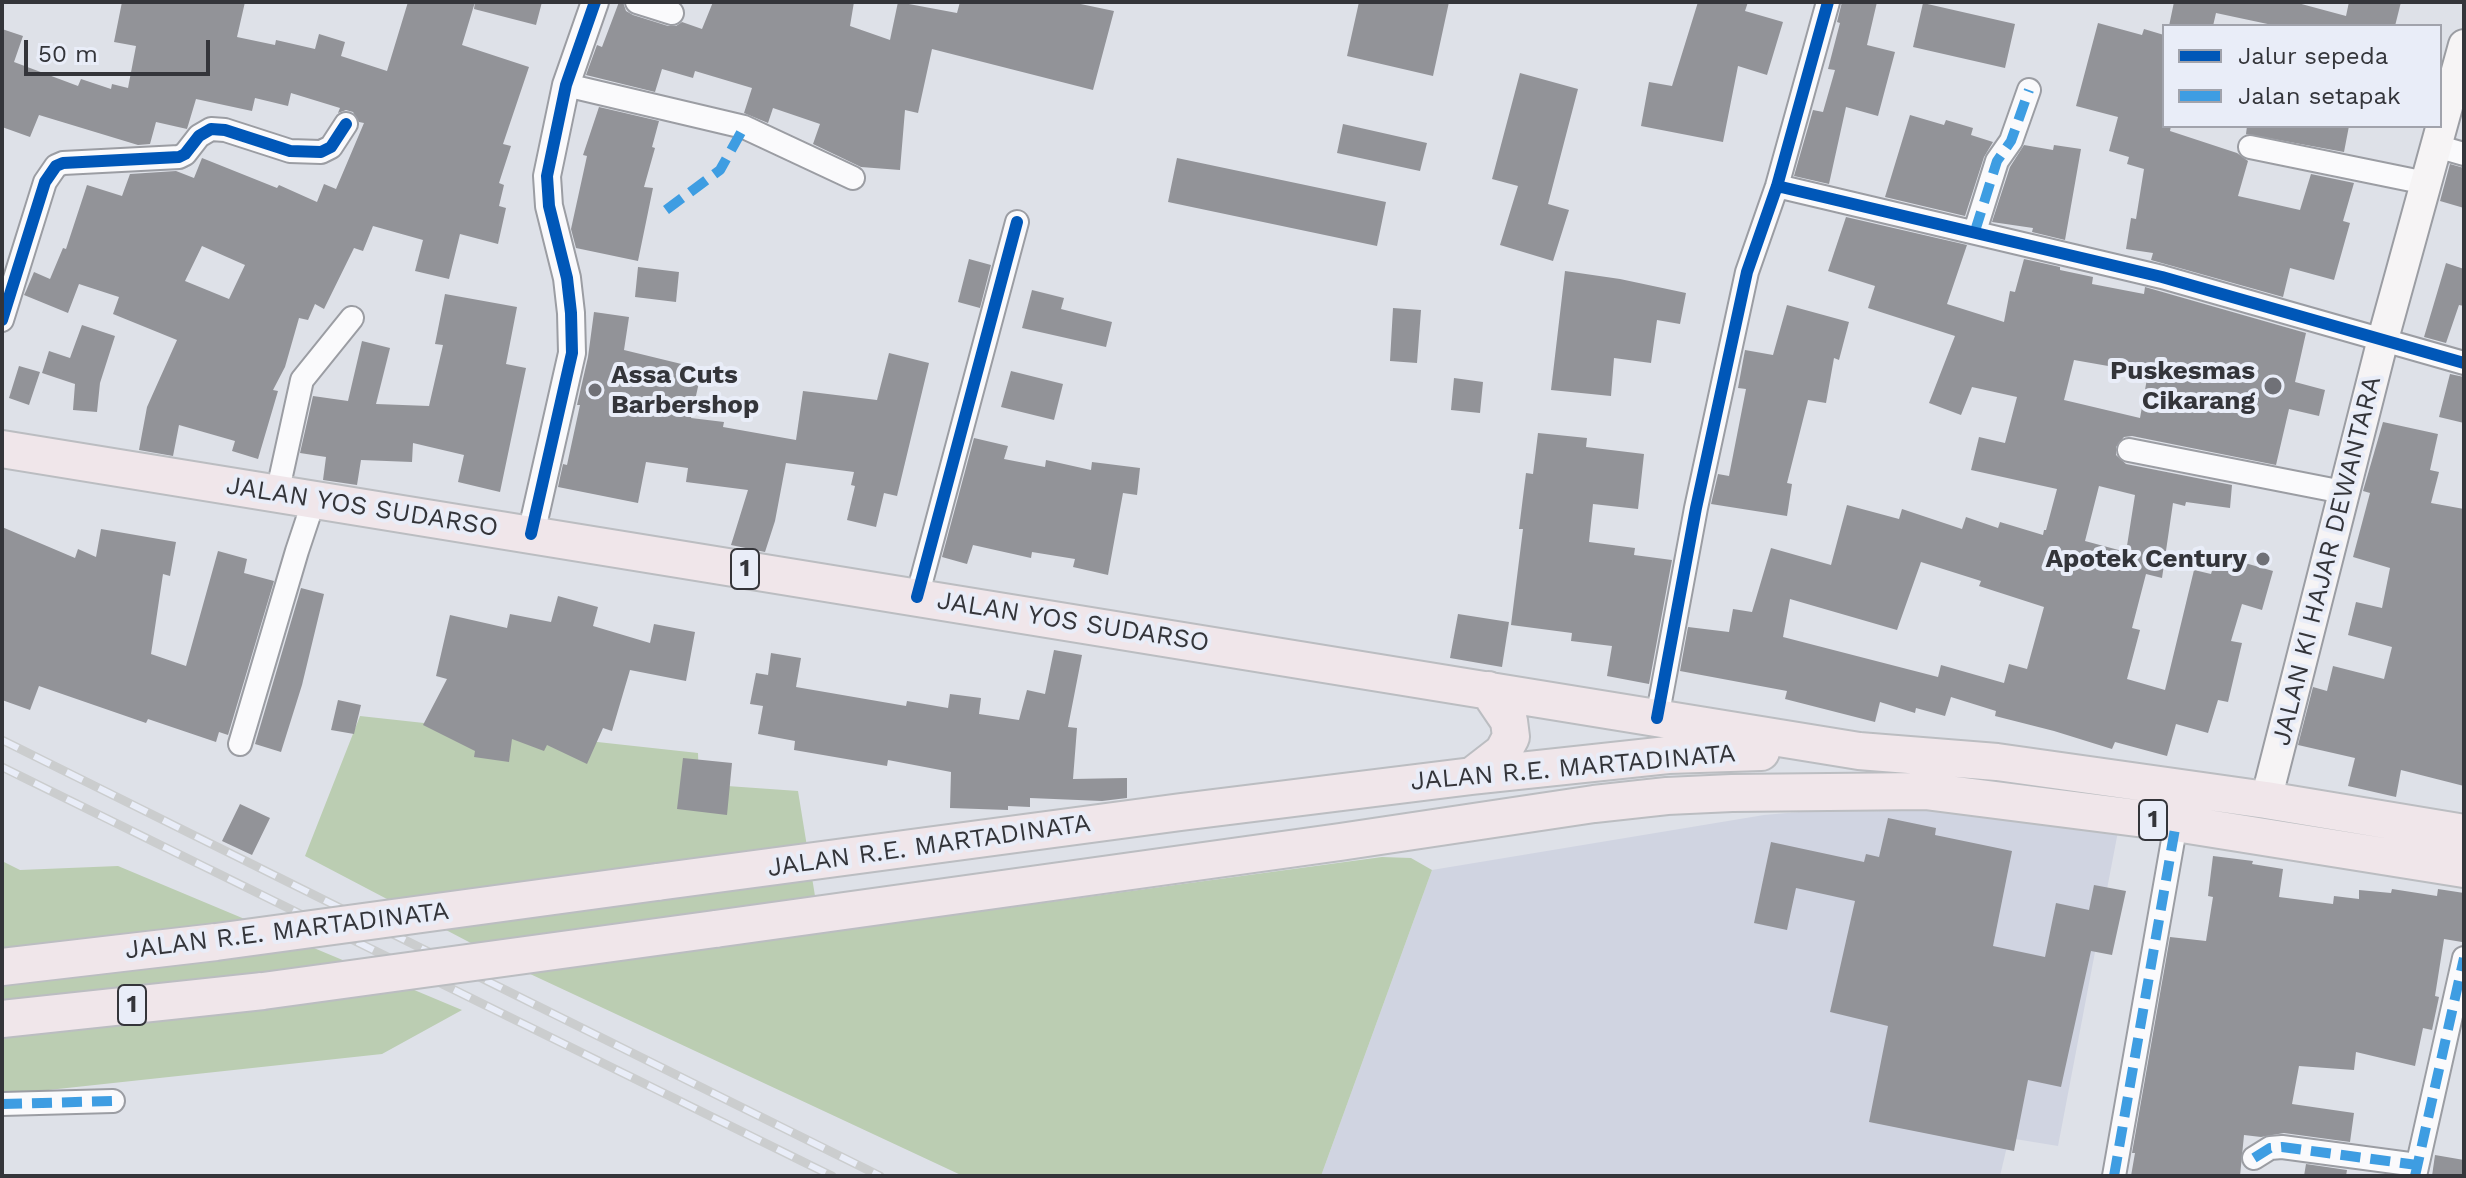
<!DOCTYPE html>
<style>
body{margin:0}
#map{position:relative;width:2466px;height:1178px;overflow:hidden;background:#dee1e8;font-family:"Work Sans",sans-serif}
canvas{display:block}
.frame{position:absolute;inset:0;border:4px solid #34353a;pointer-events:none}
.legend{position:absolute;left:2162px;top:24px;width:280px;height:104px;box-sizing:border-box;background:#e9edf8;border:2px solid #a1a3ac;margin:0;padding:10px 14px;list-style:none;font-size:24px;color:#34353a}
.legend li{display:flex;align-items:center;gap:16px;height:40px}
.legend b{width:40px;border:2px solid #a1a3ac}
.scale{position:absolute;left:24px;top:40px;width:186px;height:36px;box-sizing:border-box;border:4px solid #34353a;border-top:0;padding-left:10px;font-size:24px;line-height:28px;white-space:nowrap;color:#34353a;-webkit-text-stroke:6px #e9edf8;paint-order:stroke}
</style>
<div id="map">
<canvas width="2466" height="1178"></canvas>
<div class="frame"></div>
<ul class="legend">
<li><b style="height:10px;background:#0057b8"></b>Jalur sepeda</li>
<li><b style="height:10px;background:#3e9de2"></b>Jalan setapak</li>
</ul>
<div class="scale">50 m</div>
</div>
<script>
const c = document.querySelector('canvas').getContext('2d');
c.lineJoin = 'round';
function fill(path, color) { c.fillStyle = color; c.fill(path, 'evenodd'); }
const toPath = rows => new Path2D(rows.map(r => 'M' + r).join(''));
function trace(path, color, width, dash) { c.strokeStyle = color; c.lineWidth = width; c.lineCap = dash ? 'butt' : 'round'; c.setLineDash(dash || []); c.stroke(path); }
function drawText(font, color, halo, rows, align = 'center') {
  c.font = font + ' "Work Sans",sans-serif'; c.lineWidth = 8; c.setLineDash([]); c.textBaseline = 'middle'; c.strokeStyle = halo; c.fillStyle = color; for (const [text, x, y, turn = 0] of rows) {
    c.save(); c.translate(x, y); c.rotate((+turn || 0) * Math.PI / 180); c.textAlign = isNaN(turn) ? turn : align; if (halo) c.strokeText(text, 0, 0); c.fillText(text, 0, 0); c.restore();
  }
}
fill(toPath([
 [1912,802,2120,821,2058,1146,2009,1138,2000,1176,1321,1176,1432,870,1764,815]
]), '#d0d4e1');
fill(toPath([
 [360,716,698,753,699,784,798,791,821,933,1382,857,1411,858,1432,870,1321,1176,963,1176,528,973,305,856],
 [2,861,20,870,118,866,462,1010,382,1054,2,1095]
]), '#bbcdb2');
fill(toPath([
 [122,2,245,2,237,37,275,45,276,40,315,49,319,34,345,42,341,56,387,71,408,2,542,2,536,25,474,9,475,2,462,45,529,67,503,144,511,146,499,183,504,185,499,206,506,208,498,244,460,234,449,279,415,271,423,240,373,226,363,251,354,248,324,309,315,304,308,320,299,318,285,367,273,390,278,391,258,459,232,451,235,441,179,425,173,456,139,450,147,407,177,340,113,314,119,297,79,284,68,313,24,295,26,291,34,272,50,279,63,248,66,249,87,185,122,196,130,174,176,171,194,178,202,158,277,188,279,185,317,202,324,184,336,189,364,123,359,122,353,112,346,110,338,113,340,108,291,93,288,106,255,98,252,111,196,99,187,129,156,122,150,144,138,145,39,115,30,137,2,127,2,29,23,36,14,62,78,86,81,79,111,89,112,84,128,88,136,46,114,42],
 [202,246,245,265,229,299,185,281],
 [619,2,623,2,626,11,633,15,668,26,676,26,682,22,702,29,713,2,854,2,850,26,890,40,898,2,957,13,960,2,1071,2,1114,11,1093,90,932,49,918,113,905,110,900,170,861,167,813,144,820,124,773,108,768,123,744,113,752,88,695,71,693,78,662,69,655,92,586,75,597,45,602,47],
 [1359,2,1449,2,1433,76,1347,56],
 [1698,2,1748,2,1745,11,1783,22,1767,75,1738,66,1723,142,1641,126,1649,82,1672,86],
 [1842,2,1877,2,1867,45,1895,52,1878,116,1846,107,1829,184,1794,176,1813,110,1823,112,1835,70,1828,69,1840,23,1837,22],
 [2174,2,2294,2,2346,16,2349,2,2401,2,2395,26,2277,26,2216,13,2213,26,2169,26],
 [1923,3,2015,24,2005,68,1913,47],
 [2098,23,2142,35,2144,29,2164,35,2164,126,2171,126,2170,131,2237,153,2248,161,2238,196,2300,210,2311,174,2354,183,2343,221,2350,223,2334,280,2290,268,2283,297,2151,260,2153,253,2126,249,2131,218,2136,219,2144,169,2127,164,2129,157,2109,151,2118,117,2076,106],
 [1520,73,1578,89,1548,204,1569,210,1553,261,1500,245,1518,186,1492,179],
 [599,107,659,121,652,147,655,148,644,187,653,188,638,261,576,248,571,229,587,156,583,155],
 [1910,115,1944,125,1946,120,1973,128,1971,135,1993,142,1984,157,1965,216,1885,197],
 [1343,124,1427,143,1420,171,1337,153],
 [2247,126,2349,126,2344,152,2246,134],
 [2024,145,2053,150,2054,145,2081,149,2065,240,2032,232,2033,228,1992,222,2010,167],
 [1177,158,1386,202,1377,246,1168,202],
 [2450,164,2464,168,2464,208,2440,201],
 [1846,217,1967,245,1947,304,2004,322,2010,291,2015,292,2024,259,2060,267,2060,270,2093,277,2092,284,2144,294,2145,287,2306,333,2295,382,2325,390,2319,416,2289,409,2276,465,2132,436,2124,437,2116,447,2116,455,2126,464,2232,485,2230,508,2186,502,2185,506,2173,503,2162,578,2146,574,2132,628,2140,630,2127,679,2165,690,2194,570,2211,574,2217,555,2273,571,2262,610,2242,604,2231,641,2242,643,2228,702,2218,700,2208,733,2176,724,2167,756,2115,742,2112,749,2054,731,1995,716,1996,711,1951,697,1945,716,1916,708,1915,713,1880,702,1875,722,1785,699,1787,691,1680,671,1688,627,1729,632,1733,609,1752,612,1771,548,1831,565,1847,505,1899,519,1902,509,1962,529,1966,517,1998,528,2000,522,2043,535,2044,530,2046,530,2057,489,1971,470,1979,437,2005,443,2017,397,1972,387,1961,415,1929,403,1955,336,1868,308,1875,286,1828,271],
 [2074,360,2148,373,2140,418,2064,400],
 [2099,486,2135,495,2126,552,2085,541],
 [1921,562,1981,581,1979,586,2044,607,2027,669,2009,664,2004,683,1941,665,1938,677,1783,637,1790,599,1897,630],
 [969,259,991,265,980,308,958,302],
 [2446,263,2464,269,2464,306,2459,305,2446,343,2424,337],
 [638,267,679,272,676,302,635,297],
 [1565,271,1620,279,1686,293,1680,324,1657,320,1651,363,1614,358,1611,396,1551,390],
 [1032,290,1064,298,1061,309,1112,322,1106,347,1022,328],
 [445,294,517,307,506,364,526,368,500,492,458,482,464,455,413,443,412,462,361,460,357,485,323,480,326,457,300,453,313,396,348,401,362,341,390,348,376,404,429,406,443,345,435,344],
 [1787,305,1849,322,1839,360,1834,358,1826,403,1808,400,1787,483,1792,484,1787,516,1711,504,1718,474,1729,476,1746,389,1738,388,1745,350,1773,355],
 [1393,308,1421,310,1417,363,1390,361],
 [594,312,629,317,624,350,702,369,691,418,724,422,723,427,796,440,803,391,877,400,889,353,929,363,897,496,884,493,876,527,847,520,855,486,851,485,854,472,786,463,775,521,765,552,731,545,748,490,686,482,688,468,646,462,638,503,558,487,563,464,567,465,580,405,577,405,588,357],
 [82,325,115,336,100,383,97,412,73,410,75,384,42,373,49,351,70,358],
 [19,366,40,372,29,405,9,398],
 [1011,371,1063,384,1054,420,1001,407],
 [2450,374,2464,377,2464,423,2439,417],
 [1454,378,1483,382,1480,413,1451,410],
 [2383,422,2438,434,2430,470,2439,472,2431,503,2464,509,2464,786,2401,770,2396,797,2348,786,2355,758,2298,745,2313,687,2327,691,2333,666,2384,679,2392,647,2348,635,2356,602,2382,608,2390,568,2353,557,2370,493,2363,491],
 [1538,433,1587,438,1586,447,1644,454,1638,509,1593,504,1589,542,1635,548,1634,555,1672,560,1649,684,1607,676,1612,646,1571,641,1572,633,1511,625,1523,529,1519,529,1526,473,1533,474],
 [974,438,1008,446,1004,459,1045,467,1046,460,1091,470,1092,462,1140,468,1137,495,1123,493,1108,575,1073,567,1075,559,1032,552,1031,558,973,545,967,564,942,557],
 [2,527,75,558,78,549,96,557,101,529,176,542,170,576,163,574,151,654,186,666,218,551,247,559,244,573,274,581,228,735,219,732,216,742,148,719,146,723,39,686,30,710,2,700],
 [301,588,324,594,302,685,281,752,255,744],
 [558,596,598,607,593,626,650,643,654,624,695,632,686,681,630,670,612,731,603,728,587,764,547,745,544,751,512,739,509,762,474,757,475,751,423,725,447,679,436,676,450,615,507,628,510,614,551,622],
 [1458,614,1509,622,1502,667,1450,658],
 [1054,650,1082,655,1068,727,1077,728,1073,779,1127,778,1127,798,1102,801,1030,798,1030,807,1008,806,1008,810,950,808,951,772,888,760,887,766,794,750,795,741,758,734,763,706,750,704,756,673,768,675,771,653,801,658,796,687,906,706,907,701,948,708,950,694,981,698,979,714,1019,720,1027,690,1045,694],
 [338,700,361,705,354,734,331,730],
 [683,758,732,763,727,815,677,809],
 [240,804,270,818,252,855,222,841],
 [1888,818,1936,828,1935,835,2012,851,1993,946,2045,957,2056,903,2089,910,2094,885,2126,891,2112,955,2091,951,2061,1087,2028,1080,2014,1151,1869,1122,1888,1026,1830,1012,1855,901,1796,888,1787,930,1754,923,1771,842,1864,862,1866,854,1879,857],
 [2213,856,2253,861,2252,864,2283,869,2279,897,2333,904,2334,896,2359,899,2359,890,2391,893,2392,889,2437,896,2438,889,2464,893,2462,942,2444,939,2435,996,2439,997,2432,1030,2423,1028,2415,1066,2356,1052,2354,1070,2299,1066,2292,1104,2354,1113,2350,1142,2284,1133,2261,1137,2244,1135,2240,1176,2131,1176,2135,1153,2132,1153,2170,937,2206,941,2213,897,2208,896],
 [2435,1155,2464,1160,2464,1176,2432,1176],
 [2306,1164,2347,1170,2346,1176,2304,1176]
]), '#929398');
const minor = toPath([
 [637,2,672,13],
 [566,85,744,127,853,178],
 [2436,146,2464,154],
 [2250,147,2426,183],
 [1777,186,2162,277,2464,363],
 [1975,231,1997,161,2011,141,2029,90],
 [2,320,45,182,56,166,63,163,179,157,185,154,199,136,211,129,225,130,290,151,321,152,331,147,346,124],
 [2129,450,2343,492],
 [277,494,302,380,352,318],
 [917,597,1017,222],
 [1657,718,1696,508,1747,272,1777,186,1828,2],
 [240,744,297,551,314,500],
 [2,1104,113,1101],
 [2254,1158,2270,1148,2282,1147,2417,1165],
 [2114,1176,2176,823],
 [2415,1176,2464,958]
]);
const tertiary = toPath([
 [531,534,572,353,571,313,567,278,549,206,547,176,566,85,595,2]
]);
const secondary = toPath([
 [2266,800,2383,339,2464,45]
]);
const trunk = toPath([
 [2,449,1859,751,1997,762,2266,800,2464,833],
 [1472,776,1503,752,1511,737,1509,721,1488,690],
 [657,882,1181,812,1472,776,1668,755,1761,752],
 [715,929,1340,842,1594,804,1667,796,1732,793,1925,791,2176,823,2464,869],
 [2,967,216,942],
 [2,1019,263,991]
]);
trace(minor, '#9b9da3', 26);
trace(tertiary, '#9b9da3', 30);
trace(secondary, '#9b9da3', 34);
trace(trunk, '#bbbdc1', 40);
trace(minor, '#fafafc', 22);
trace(tertiary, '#fafafc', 26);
trace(secondary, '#f6f4f5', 30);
trace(trunk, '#f0e6ea', 36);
const rail = toPath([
 [2,740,880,1176],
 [2,767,832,1176]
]);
trace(rail, '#cbcdce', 9);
trace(rail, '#e9edf8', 6, [18]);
const trunkBridge = toPath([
 [216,942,657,882],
 [263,991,715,929]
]);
trace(trunkBridge, '#bbbdc1', 40, []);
trace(trunkBridge, '#f0e6ea', 36);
trace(toPath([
 [666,210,720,170,744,127],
 [1975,231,1997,161,2011,141,2029,90],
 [2,1104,113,1101],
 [2254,1158,2270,1148,2282,1147,2417,1165],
 [2114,1176,2176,823],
 [2415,1176,2464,958]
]), '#3e9de2', 10, [20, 10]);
trace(toPath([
 [1777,186,2162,277,2464,363],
 [2,320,45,182,56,166,63,163,179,157,185,154,199,136,211,129,225,130,290,151,321,152,331,147,346,124],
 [531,534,572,353,571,313,567,278,549,206,547,176,566,85,595,2],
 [917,597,1017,222],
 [1657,718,1696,508,1747,272,1777,186,1828,2]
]), '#0057b8', 12);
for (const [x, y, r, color] of [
 [2273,386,10,"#707177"],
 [595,390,8,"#707177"],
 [2263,559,8,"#707177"]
]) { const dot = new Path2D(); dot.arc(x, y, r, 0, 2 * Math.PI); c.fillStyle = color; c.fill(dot); trace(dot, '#e9edf8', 3); }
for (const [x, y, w] of [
 [745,569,28],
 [2153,820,28],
 [132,1005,28]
]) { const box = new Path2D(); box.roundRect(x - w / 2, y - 20, w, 40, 6); c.fillStyle = '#e9edf8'; c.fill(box); trace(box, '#34353a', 2); }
drawText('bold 24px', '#34353a', null, [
 ["1",745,569],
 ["1",2153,820],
 ["1",132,1005]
]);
drawText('bold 26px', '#34353a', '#e9edf8', [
 ["Puskesmas",2255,371],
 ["Cikarang",2255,401],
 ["Assa Cuts",611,375,"left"],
 ["Barbershop",611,405,"left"],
 ["Apotek Century",2247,559]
], 'right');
drawText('26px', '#34353a', '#e9edf8', [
 ["JALAN YOS SUDARSO",362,507,9],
 ["JALAN KI HAJAR DEWANTARA",2327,561,-76],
 ["JALAN YOS SUDARSO",1073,622,9],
 ["JALAN R.E. MARTADINATA",1573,768,-5],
 ["JALAN R.E. MARTADINATA",929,846,-8],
 ["JALAN R.E. MARTADINATA",287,931,-7]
]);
</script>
